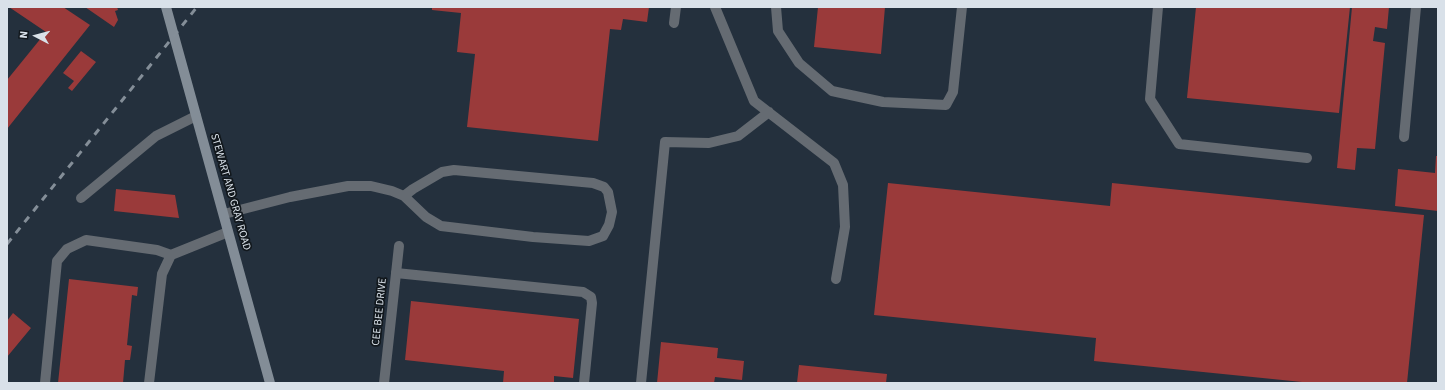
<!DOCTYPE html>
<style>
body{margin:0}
#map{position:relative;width:1445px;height:390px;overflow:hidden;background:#24303d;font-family:"Source Sans 3",sans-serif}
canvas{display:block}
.frame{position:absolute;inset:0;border:8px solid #d9e1e9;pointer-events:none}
.north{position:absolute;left:16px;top:16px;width:40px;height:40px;-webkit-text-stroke:3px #12181d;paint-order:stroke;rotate:276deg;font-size:11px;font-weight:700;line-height:16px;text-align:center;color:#d9e1e9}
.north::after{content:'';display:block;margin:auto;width:14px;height:18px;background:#d9e1e9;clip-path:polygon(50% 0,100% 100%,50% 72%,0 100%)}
</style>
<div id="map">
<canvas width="1445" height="390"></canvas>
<div class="frame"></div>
<div class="north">N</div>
</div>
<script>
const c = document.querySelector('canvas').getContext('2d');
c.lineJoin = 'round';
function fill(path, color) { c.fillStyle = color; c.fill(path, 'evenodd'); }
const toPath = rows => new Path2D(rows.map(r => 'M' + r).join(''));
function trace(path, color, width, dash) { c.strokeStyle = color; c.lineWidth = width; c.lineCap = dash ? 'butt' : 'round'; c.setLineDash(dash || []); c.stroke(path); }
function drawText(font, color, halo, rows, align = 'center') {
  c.font = font + ' "Source Sans 3",sans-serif'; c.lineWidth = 3.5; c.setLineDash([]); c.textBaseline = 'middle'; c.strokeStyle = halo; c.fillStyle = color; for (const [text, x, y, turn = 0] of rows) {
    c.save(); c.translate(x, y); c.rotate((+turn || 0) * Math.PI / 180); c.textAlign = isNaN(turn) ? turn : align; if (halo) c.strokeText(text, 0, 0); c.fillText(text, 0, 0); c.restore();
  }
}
fill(toPath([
 [9,7,63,7,90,25,7,129,7,80,46,32],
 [85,7,117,7,118,10,115,11,118,20,114,27],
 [432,7,649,7,647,22,623,19,621,30,610,29,598,141,467,127,475,54,457,52,461,13,432,10],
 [818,7,885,7,881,54,814,47],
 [1196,7,1350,7,1339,113,1187,98],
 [1352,7,1389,7,1387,29,1375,27,1373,41,1385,43,1375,149,1357,148,1355,170,1337,168],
 [81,51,96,62,72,91,68,88,74,81,63,73],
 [1436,156,1438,156,1438,211,1395,206,1398,169,1435,173],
 [888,183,1110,206,1112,183,1424,215,1407,383,1312,383,1094,361,1096,338,874,315],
 [116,189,175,195,179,218,114,211],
 [69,279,138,287,137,296,132,295,127,345,132,346,130,360,125,360,123,383,58,383],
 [411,301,579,319,573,378,554,376,554,383,503,383,504,371,405,360],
 [13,313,31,328,7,357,7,321],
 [661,342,718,348,717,358,744,361,742,380,715,377,714,383,657,383],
 [799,365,887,374,886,383,797,383]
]), '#9a3a3a');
trace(toPath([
 [715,7,754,101,834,163,843,185,845,227,836,279],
 [776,7,778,31,799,63,832,91,883,102,946,105,953,92,962,7],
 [1158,7,1150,99,1179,144,1307,158],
 [674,23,676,7],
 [1404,137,1416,7],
 [81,198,156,136,196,116],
 [224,214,290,197,348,186,371,186,392,191,404,196,426,217,441,226,533,237,589,241,603,236,609,225,612,212,608,192,604,187,593,183,454,170,442,172,413,189,404,196],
 [396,273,583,292,591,297,592,303,584,383],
 [45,383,57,261,67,249,86,240,157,250,171,255],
 [149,383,162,274,171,255,228,232],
 [641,383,665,142,709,143,738,136,769,112]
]), '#656b72', 10);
trace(toPath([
 [384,383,399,246]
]), '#656b72', 10);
trace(toPath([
 [166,7,270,383]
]), '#838d97', 10);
trace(toPath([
 [7,244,197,7]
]), '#848e98', 3, [7, 7]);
drawText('11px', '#d9e1e9', '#12181d', [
 ["STEWART AND GRAY ROAD",230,192,74],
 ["CEE BEE DRIVE",380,312,-84]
]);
</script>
